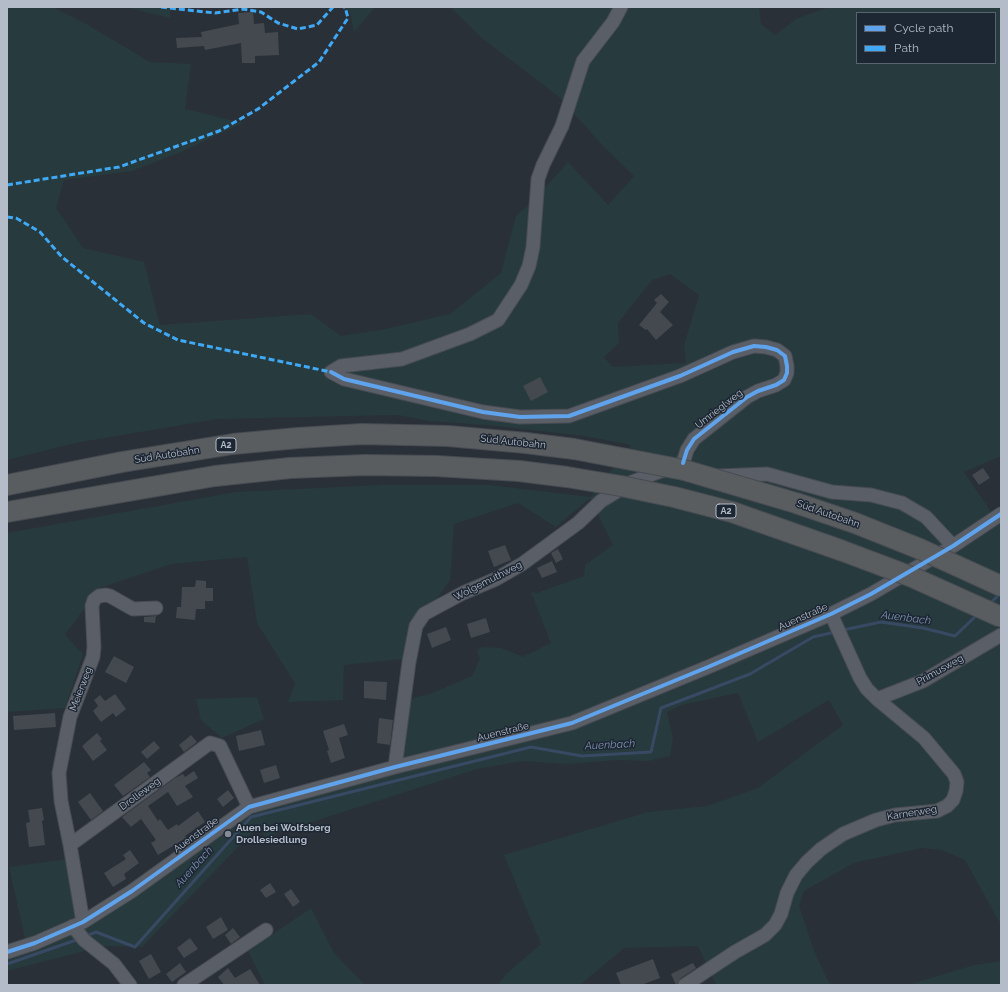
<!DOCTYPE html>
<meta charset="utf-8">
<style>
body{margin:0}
#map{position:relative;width:1008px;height:992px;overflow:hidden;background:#2a3038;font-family:Raleway,sans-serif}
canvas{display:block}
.frame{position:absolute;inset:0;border:8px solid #b4bcc9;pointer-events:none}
.legend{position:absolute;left:856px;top:12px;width:140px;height:52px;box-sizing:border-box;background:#1d2633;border:1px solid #59626f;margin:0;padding:5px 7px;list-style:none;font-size:12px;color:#b4bcc9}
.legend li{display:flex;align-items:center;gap:8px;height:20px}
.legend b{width:20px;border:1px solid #59626f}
</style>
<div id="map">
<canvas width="1008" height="992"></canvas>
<div class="frame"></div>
<ul class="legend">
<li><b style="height:5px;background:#60a3ed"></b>Cycle path</li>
<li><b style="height:5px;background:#3fa9f5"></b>Path</li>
</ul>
</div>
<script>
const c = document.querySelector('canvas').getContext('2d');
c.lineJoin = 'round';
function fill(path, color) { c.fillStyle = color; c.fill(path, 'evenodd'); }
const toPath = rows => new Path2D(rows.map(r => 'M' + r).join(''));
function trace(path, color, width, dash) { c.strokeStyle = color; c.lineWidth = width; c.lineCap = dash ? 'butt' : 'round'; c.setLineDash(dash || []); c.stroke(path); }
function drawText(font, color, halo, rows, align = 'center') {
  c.font = font + ' Raleway,sans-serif'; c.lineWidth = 3; c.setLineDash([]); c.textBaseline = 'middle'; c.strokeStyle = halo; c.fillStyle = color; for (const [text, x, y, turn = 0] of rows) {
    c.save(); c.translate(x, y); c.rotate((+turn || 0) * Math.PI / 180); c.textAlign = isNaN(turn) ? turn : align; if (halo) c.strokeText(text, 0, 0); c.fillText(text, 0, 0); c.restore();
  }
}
fill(toPath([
 [7,7,52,7,88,25,150,62,191,64,185,109,243,123,181,152,132,171,64,180,56,208,83,248,144,262,160,325,311,314,341,336,381,330,450,314,501,273,516,216,534,200,568,162,608,205,634,176,603,146,558,96,482,38,450,7,759,7,761,24,775,35,796,19,829,7,1001,7,1001,456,964,472,998,522,1001,520,1001,925,965,860,942,850,921,848,854,863,804,891,799,906,814,951,830,985,716,985,698,946,624,948,580,985,498,985,506,974,541,944,504,855,648,812,707,806,758,788,843,725,829,700,758,742,738,693,681,705,667,712,673,738,670,756,648,761,620,760,568,764,522,761,477,769,265,837,258,826,142,947,104,946,7,971,7,959,28,952,9,867,76,858,89,914,93,922,139,894,196,852,250,813,312,794,403,771,401,749,407,703,416,697,430,694,472,676,480,659,477,650,484,647,501,648,523,657,551,643,531,592,537,593,584,576,585,565,613,545,590,498,556,527,518,503,454,524,450,580,437,599,416,618,412,658,344,665,343,700,288,702,295,683,257,623,247,557,171,564,99,588,65,635,83,654,65,708,7,712,7,533,236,492,380,485,489,485,590,497,631,445,584,436,541,431,496,426,429,421,398,415,217,419,75,443,7,460],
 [857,13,995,13,995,63,857,63],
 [670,274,699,295,684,345,686,363,613,367,604,357,619,343,618,323,652,280],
 [126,7,171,7,170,18],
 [343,7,375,7,354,32,350,13],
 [257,697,264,719,222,738,201,720,196,699],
 [311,908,334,953,365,985,265,985,248,951],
 [1001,961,1001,985,908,985,974,965]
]), '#273a3e');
trace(toPath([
 [989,604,1000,594],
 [843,630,881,622,923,628,955,636,978,614],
 [86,936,96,932,135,947,251,817,531,747,582,756,651,752,661,708,750,674,813,637,835,632],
 [7,964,79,939]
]), '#384963', 3);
fill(toPath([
 [253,12,254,24,264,23,265,33,278,32,279,55,255,56,255,63,242,63,241,43,205,50,204,46,177,48,176,38,202,37,201,32,239,24,238,13],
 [661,294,669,302,660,312,673,325,656,340,647,329,646,330,639,325,657,303,654,300],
 [540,377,548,392,531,401,523,386],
 [983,468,990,478,979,485,972,475],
 [505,545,511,560,494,567,488,551],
 [558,549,563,559,556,563,551,553],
 [552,561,557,572,542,578,537,568],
 [196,580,206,581,206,588,213,588,213,601,205,601,205,609,196,609,195,620,176,618,177,607,181,607,182,587,195,587],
 [156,616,155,623,144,622,144,617],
 [486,618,490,632,471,638,467,624],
 [446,627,451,640,432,648,427,634],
 [114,656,134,667,126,683,105,672],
 [364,681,387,682,386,700,364,698],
 [115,694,126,709,116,717,113,713,101,722,93,711,98,706,94,700,100,695,105,701],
 [55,713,56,727,14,730,13,716],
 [379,718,393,720,390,745,377,743],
 [344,724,348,735,339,738,345,758,331,763,327,751,329,750,323,731],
 [261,730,265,745,239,751,236,736],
 [97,733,102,739,100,741,107,750,93,761,82,746],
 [191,735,197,742,184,752,179,745],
 [154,741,160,748,147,759,141,752],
 [144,762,151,770,147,773,150,777,123,796,114,785],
 [276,765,280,778,264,783,260,770],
 [194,771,198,778,185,786,193,797,177,806,168,792,148,806,158,821,160,819,168,830,177,824,178,826,198,811,205,822,185,836,186,838,158,855,151,843,156,840,141,819,131,827,122,817,175,778,183,774,185,777],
 [228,790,234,798,223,807,217,799],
 [90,793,103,811,91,820,78,802],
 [42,808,44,820,42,821,45,845,29,847,26,823,30,822,28,810],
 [130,850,139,863,124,874,126,879,113,887,104,873,126,859,123,855],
 [270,883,276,892,266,898,260,890],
 [291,889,300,902,293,907,284,894],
 [221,917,228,930,213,939,206,927],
 [233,928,240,937,231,944,225,935],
 [190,938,198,949,184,958,177,948],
 [151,954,161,972,149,979,139,961],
 [653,959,660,978,641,985,621,985,616,973],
 [180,963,186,972,172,982,166,974],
 [693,963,696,968,681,978,677,985,676,985,671,974],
 [228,968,235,978,250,969,260,985,224,985,218,977]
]), '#444950');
const minor = toPath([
 [621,7,613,22,583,61,562,126,543,165,538,179,533,247,529,266,521,285,498,320,470,334,402,359,341,366,331,372,344,379,483,412,520,417,569,416,680,376,733,352,754,346,766,347,777,350,785,356,787,366,787,373,784,380,776,385,758,391,747,397,694,439,687,450,683,463],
 [719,476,767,474,832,492,871,495,902,503,926,517,953,546],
 [877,699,923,681,1001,635],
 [395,767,409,662,416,626,424,614,463,593,496,579,522,564,578,523,601,501,632,482,669,468],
 [70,845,61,801,59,773,70,717,93,657,94,647,92,606,94,600,99,596,106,595,110,596,133,609,156,608],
 [83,922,70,845,210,743,220,746,249,807],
 [73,926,84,940,114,964,130,985],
 [7,952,35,943,83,922,132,891,249,807,395,767,572,723,708,667,831,614,871,594,953,546,1001,514],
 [184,985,266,930],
 [685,985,735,952,765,935,775,925,781,914,787,893,796,875,807,862,821,849,843,834,876,820,895,815,937,811,947,806,953,800,956,791,957,782,954,774,924,738,877,699,867,689,860,678,831,614]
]);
const highway = toPath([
 [7,485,122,462,233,444,298,438,362,434,448,436],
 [7,512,215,476,290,468,365,465,436,466]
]);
trace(minor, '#484c53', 15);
trace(highway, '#474c53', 22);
trace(minor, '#5a5e66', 13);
trace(highway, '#5a5d60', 20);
const highwayBridge = toPath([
 [448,436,526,443,574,449,684,470,796,503,855,523,920,549,1001,586],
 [436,466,519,471,567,477,621,486,674,497,732,512,843,551,912,577,1001,617]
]);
trace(highwayBridge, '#474c53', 22, []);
trace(highwayBridge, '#5a5d60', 20);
trace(toPath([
 [161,7,215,13,243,9,261,12,278,23,298,29,317,25,333,7],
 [7,185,119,167,219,131,258,109,319,62,348,18,345,7,343,7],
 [7,217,16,218,40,232,62,257,144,323,178,340,331,372]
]), '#3fa9f5', 3, [6, 3]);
trace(toPath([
 [331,372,344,379,483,412,520,417,569,416,680,376,733,352,754,346,766,347,777,350,785,356,787,366,787,373,784,380,776,385,758,391,747,397,694,439,687,450,683,463],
 [7,952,35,943,83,922,132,891,249,807,395,767,572,723,708,667,831,614,871,594,953,546,1001,514]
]), '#60a3ed', 4);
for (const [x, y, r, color] of [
 [228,834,4,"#848b96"]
]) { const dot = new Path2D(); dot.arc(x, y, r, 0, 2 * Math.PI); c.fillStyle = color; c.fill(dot); trace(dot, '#1d2633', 1.5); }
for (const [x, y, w] of [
 [226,445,20],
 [726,511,20]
]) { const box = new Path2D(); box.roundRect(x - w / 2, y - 7, w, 14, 3); c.fillStyle = '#1d2633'; c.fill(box); trace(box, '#b4bcc9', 1); }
drawText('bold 9px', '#b4bcc9', null, [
 ["A2",226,445],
 ["A2",726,511]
]);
drawText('10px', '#b4bcc9', '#1d2633', [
 ["Umrieglweg",719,409,-38],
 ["Süd Autobahn",513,442,6],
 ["Süd Autobahn",167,455,-9],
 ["Süd Autobahn",828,514,19],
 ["Wolgemuthweg",488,581,-27],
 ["Auenstraße",803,617,-24],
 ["Primusweg",940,670,-29],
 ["Meierweg",81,689,-69],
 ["Auenstraße",503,732,-14],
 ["Drolleweg",140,794,-36],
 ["Karnerweg",912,813,-9],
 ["Auenstraße",196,835,-36]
]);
drawText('bold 10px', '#b4bcc9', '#1d2633', [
 ["Auen bei Wolfsberg",236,828],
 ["Drollesiedlung",236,840]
], 'left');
drawText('italic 11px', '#7c92b1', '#1d2633', [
 ["Auenbach",906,618,7],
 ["Auenbach",610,745,-3],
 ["Auenbach",194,867,-48]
]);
</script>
